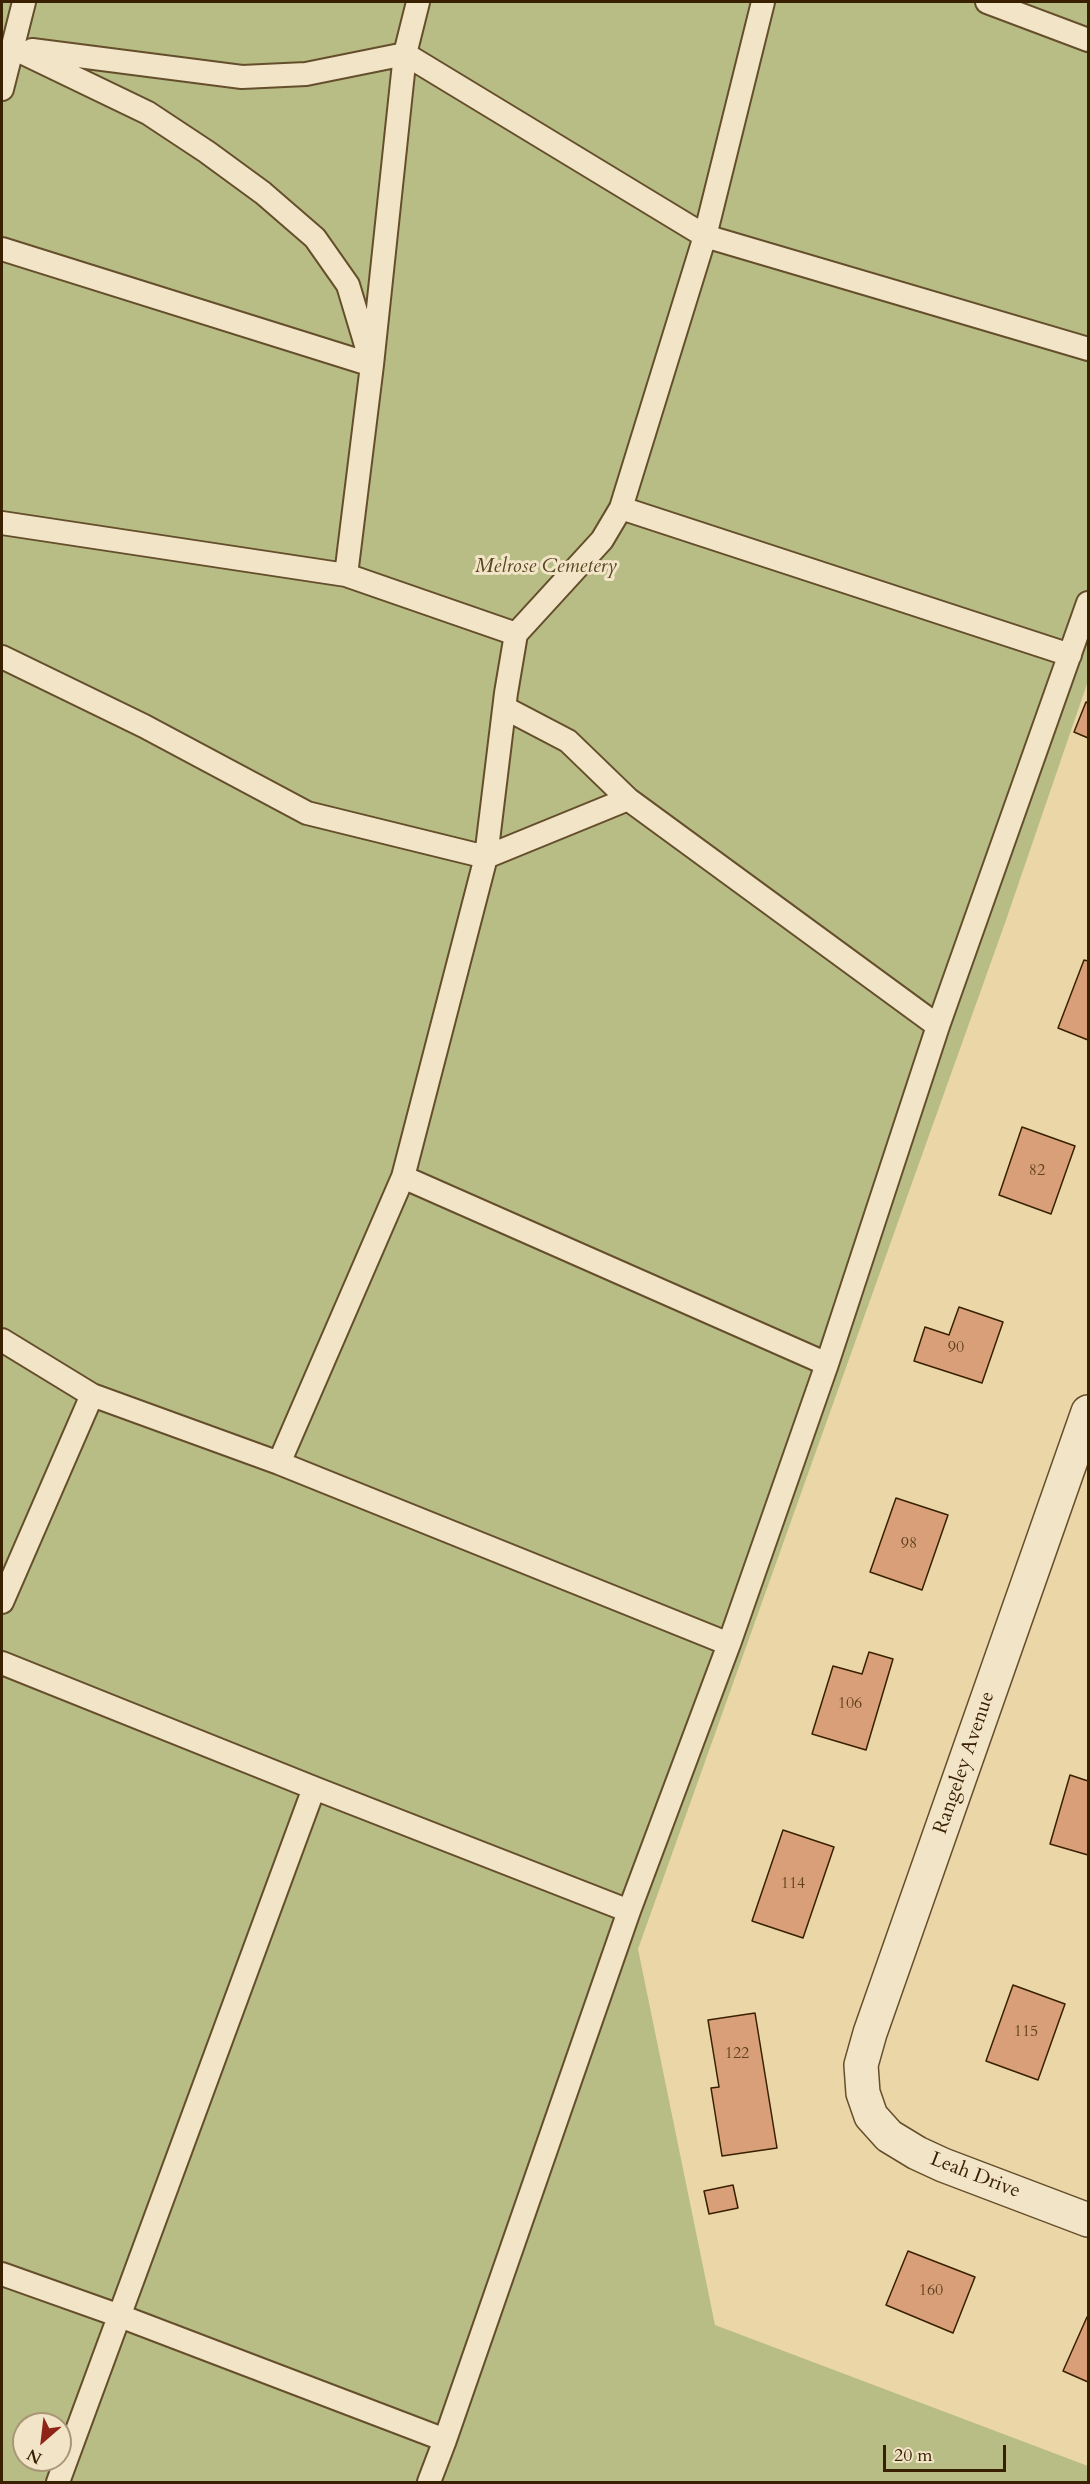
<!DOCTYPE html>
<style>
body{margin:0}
#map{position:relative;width:1090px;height:2484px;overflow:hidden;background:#ebd6a8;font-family:Cardo,serif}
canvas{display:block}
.frame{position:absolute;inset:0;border:3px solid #382001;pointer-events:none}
.north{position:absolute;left:12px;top:2412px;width:60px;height:60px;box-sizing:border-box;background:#f2e4c6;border:2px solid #a89677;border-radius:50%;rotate:208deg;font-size:16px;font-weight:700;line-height:24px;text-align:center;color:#382001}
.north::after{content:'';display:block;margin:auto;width:21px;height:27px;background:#8f2418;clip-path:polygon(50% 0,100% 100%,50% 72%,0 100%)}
.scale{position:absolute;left:883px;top:2445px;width:123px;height:27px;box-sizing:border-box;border:3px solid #382001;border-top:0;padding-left:8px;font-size:18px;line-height:21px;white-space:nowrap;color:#382001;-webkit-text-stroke:4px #f2e4c6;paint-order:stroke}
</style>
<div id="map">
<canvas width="1090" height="2484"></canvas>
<div class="frame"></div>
<div class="north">N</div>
<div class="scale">20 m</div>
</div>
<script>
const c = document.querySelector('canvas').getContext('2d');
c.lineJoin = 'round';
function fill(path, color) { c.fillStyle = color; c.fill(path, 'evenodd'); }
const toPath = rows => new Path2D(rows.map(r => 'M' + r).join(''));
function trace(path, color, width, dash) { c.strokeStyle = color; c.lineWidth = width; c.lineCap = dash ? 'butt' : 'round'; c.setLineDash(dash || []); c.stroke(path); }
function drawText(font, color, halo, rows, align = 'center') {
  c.font = font + ' Cardo,serif'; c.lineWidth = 6; c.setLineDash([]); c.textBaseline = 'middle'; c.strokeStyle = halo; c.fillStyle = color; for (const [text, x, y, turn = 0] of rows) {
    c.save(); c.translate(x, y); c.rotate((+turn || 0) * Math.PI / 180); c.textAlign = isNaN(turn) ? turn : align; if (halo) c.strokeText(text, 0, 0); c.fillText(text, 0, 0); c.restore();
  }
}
fill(toPath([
 [2,2,1088,2,1088,681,1005,923,638,1949,715,2325,1088,2466,1088,2482,2,2482],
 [24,2424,60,2424,60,2460,24,2460]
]), '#b8bd86');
const building = toPath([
 [1086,702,1088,703,1088,738,1074,732,1086,702],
 [1084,960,1088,961,1088,1040,1058,1028,1084,960],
 [1022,1127,1075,1146,1051,1214,999,1195,1022,1127],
 [959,1307,1003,1322,982,1383,914,1361,925,1327,949,1335,959,1307],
 [896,1498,948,1515,922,1590,870,1572,896,1498],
 [869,1652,893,1659,866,1750,812,1734,833,1666,862,1674,869,1652],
 [1070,1775,1088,1781,1088,1855,1050,1844,1070,1775],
 [783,1830,834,1847,803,1938,752,1921,783,1830],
 [1013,1985,1065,2004,1038,2080,986,2061,1013,1985],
 [755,2013,777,2148,722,2156,711,2088,719,2087,708,2020,755,2013],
 [733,2185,738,2208,709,2214,704,2191,733,2185],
 [908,2251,975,2277,953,2333,886,2305,908,2251],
 [1087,2317,1088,2317,1088,2382,1063,2371,1087,2317]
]);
fill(building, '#d89f78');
trace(building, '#382001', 1.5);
const lane = toPath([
 [763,2,705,236,1088,349],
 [987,2,1088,40],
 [32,50,242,77,306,74,405,54,418,2],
 [2,89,24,2],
 [2,249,372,365,348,285,315,238,263,193,207,152,148,113,13,48],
 [621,508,1070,655],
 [2,523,346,575,372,365,405,54,705,236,621,508,602,540,516,634,506,693,486,857,307,813,144,726,2,657],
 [346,575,516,634],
 [505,708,568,741,628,799],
 [403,1177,486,857,628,799,938,1026],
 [2,1340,92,1395,279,1463,403,1177,827,1364,938,1026,1088,603],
 [279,1463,729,1644,629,1911,445,2440],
 [2,1602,92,1395],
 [729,1644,827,1364],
 [2,1663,314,1788,58,2482],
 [314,1788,629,1911],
 [2,2274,120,2316,445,2440,429,2482]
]);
const street = toPath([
 [1088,1412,870,2033,861,2065,863,2093,871,2116,889,2136,917,2153,943,2165,1088,2220]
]);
trace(lane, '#654e2b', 26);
trace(street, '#654e2b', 36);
trace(lane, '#f2e4c6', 22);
trace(street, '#f2e4c6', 33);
drawText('16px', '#60401f', null, [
 ["82",1037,1171],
 ["90",956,1348],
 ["98",909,1544],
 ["106",850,1704],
 ["114",793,1884],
 ["115",1026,2032],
 ["122",737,2054],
 ["160",931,2291]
]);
drawText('italic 20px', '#584722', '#f2e4c6', [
 ["Melrose Cemetery",546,567]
]);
drawText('20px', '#382001', '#f2e4c6', [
 ["Rangeley Avenue",965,1763,-71],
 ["Leah Drive",975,2176,21]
]);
</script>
